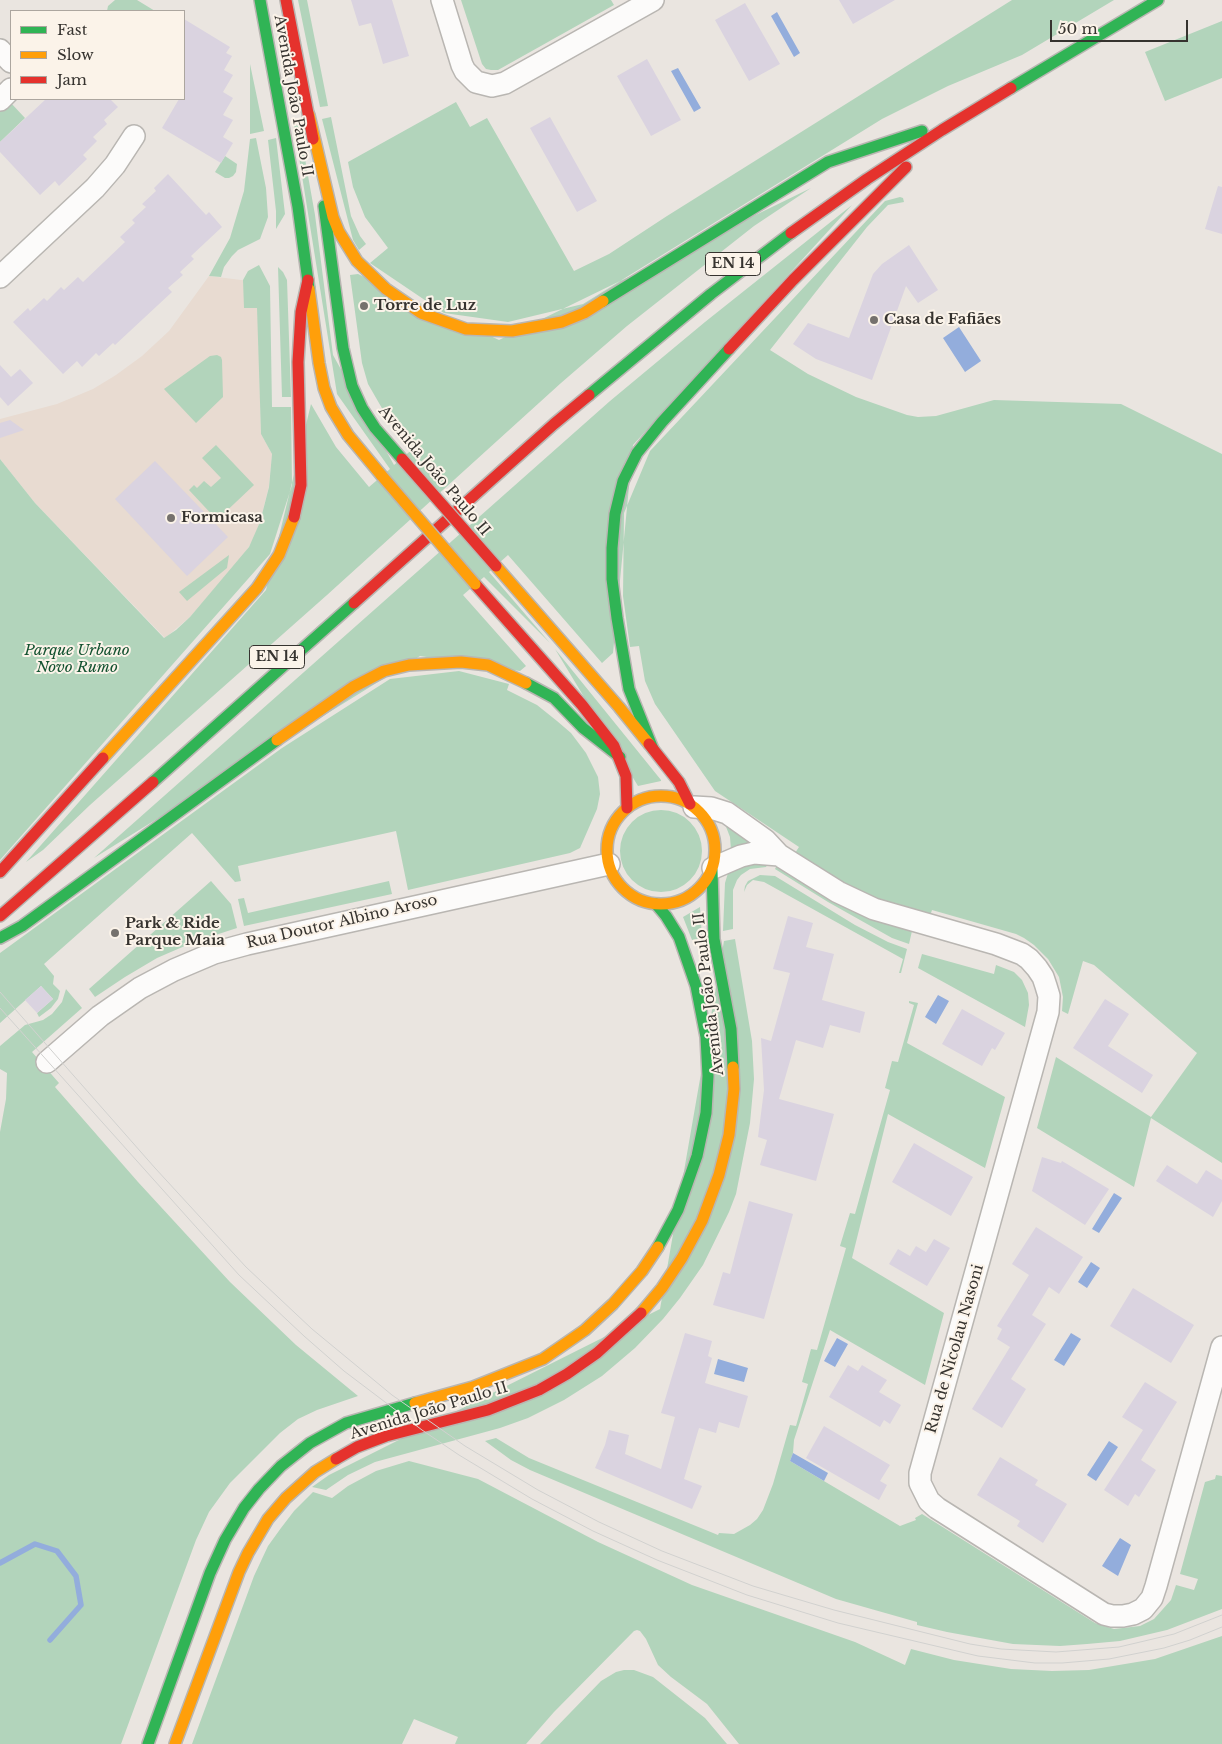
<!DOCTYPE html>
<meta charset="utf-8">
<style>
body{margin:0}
#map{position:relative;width:1222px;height:1744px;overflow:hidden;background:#eae5e0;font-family:"Libre Baskerville",serif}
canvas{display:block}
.legend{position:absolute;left:10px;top:10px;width:175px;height:90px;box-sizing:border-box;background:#fbf3e9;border:1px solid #aca69f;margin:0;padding:6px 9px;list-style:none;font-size:15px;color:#36332f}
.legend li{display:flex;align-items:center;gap:10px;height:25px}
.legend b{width:25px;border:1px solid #aca69f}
.scale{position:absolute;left:1050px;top:20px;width:138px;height:22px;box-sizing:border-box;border:2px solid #36332f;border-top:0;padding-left:6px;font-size:15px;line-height:18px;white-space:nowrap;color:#36332f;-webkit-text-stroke:4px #fbf3e9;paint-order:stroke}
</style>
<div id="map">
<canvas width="1222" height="1744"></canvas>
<ul class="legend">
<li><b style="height:6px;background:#30b455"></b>Fast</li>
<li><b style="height:6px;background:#ff9f0a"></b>Slow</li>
<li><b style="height:6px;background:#e5322d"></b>Jam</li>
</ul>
<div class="scale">50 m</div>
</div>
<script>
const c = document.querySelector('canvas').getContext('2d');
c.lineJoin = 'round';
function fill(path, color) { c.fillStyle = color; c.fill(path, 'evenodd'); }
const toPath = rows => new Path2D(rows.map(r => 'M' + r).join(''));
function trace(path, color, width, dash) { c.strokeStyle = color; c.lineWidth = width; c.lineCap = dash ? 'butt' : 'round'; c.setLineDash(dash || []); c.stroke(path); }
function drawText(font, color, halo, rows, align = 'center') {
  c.font = font + ' "Libre Baskerville",serif'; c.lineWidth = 4; c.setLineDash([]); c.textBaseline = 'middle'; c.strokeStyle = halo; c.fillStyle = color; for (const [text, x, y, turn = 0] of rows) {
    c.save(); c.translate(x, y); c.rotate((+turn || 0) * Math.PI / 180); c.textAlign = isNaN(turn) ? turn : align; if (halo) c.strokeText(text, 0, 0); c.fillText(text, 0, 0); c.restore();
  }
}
fill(toPath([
 [209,276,257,282,261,434,272,454,269,486,260,522,254,538,244,555,190,617,165,638,35,503,0,459,0,419,57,404,93,389,116,375,142,356,169,331]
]), '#e8dbd1');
fill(toPath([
 [115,0,137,0,155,11,107,11,108,6],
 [298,0,307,0,328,106,320,107],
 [461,0,611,0,614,5,498,70,491,70,486,69,482,64],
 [1012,0,1114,0,1022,55,948,86,882,119,583,304,508,322,444,313,370,263,388,248,365,217,353,187,348,162,456,102,470,127,487,118,574,271,609,254,667,216],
 [1222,21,1222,78,1165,101,1145,52],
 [250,64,264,131,250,134],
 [10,102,25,118,0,142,0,111],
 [331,117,351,216,360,236,366,244,359,250,353,240,322,119],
 [299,125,315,215,333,355,394,465,415,447,383,410,368,384,362,363,350,275,358,274,499,340,811,188,754,226,627,326,561,383,327,595,90,805,43,850,26,862,266,590,311,404,336,447,369,487,390,469,337,394,294,126],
 [256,138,266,188,268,217,260,239,238,250,232,256,224,267,221,277,209,276,230,238,244,191,250,139],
 [276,138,285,214,276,229,276,211,268,140],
 [225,156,237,164,236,172,233,176,229,178,225,178,215,172],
 [900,197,903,198,904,202,888,205,867,227,770,350,808,374,856,397,907,415,918,417,936,416,994,400,1121,404,1222,454,1222,1163,1151,1118,1134,1187,1037,1128,1056,1057,1151,1117,1197,1053,1094,965,1083,961,1068,1014,1062,1011,1063,997,1059,977,1048,959,1034,945,1024,938,1016,934,932,910,930,916,882,902,847,886,795,853,799,847,715,791,655,704,645,681,639,646,630,647,623,596,624,513,650,451,885,201],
 [852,205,633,445,613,653,602,663,508,555,489,572,550,643,484,577,463,595,526,666,520,671,420,656,94,858,610,401,705,322],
 [259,265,270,286,272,407,291,407,292,485,270,554,0,860,0,459,35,503,164,638,176,630,190,617,249,547,260,522,269,487,272,454,261,434,257,308,244,308,243,280,248,271],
 [278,267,283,272,287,280,291,397,282,397],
 [217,355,221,357,222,360,223,397,196,423,164,389,210,356],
 [216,445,254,485,217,520,189,490,194,485,197,488,204,481,211,487,221,478,202,458],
 [229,555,227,568,187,601,179,592],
 [555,649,661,780,661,781,638,786],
 [459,671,509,684,507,690,537,705,557,721,571,733,586,753,598,777,600,794,597,809,580,848,570,853,408,890,396,831,238,866,241,881,235,882,192,833,44,964,54,976,53,984,60,991,58,999,51,1008,39,1017,37,1013,53,999,41,986,0,1023,0,953,282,748,390,679],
 '620 851a41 41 0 1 1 82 0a41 41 0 1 1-82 0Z',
 [723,819,767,848,731,850,730,837],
 [770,861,766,867,750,869,741,875,737,880,733,890,733,929,723,931,725,883,728,873,734,867],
 [777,865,866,917,912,931,909,944,892,938,828,902,775,869],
 [760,875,775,876,855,925,888,942,907,949,901,973,899,973,903,959,764,882,753,880,747,885,744,892,745,886,748,881],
 [211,881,231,904,237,928,194,942,157,958,125,977,95,997,89,989],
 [389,881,392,894,244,926,238,899,244,898,248,913],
 [700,907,702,938,692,940,683,917],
 [735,939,752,1041,754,1079,750,1123,736,1194,729,1212,703,1265,680,1298,663,1319,635,1348,602,1376,564,1400,528,1418,500,1428,375,1462,348,1475,326,1490,312,1487,329,1475,660,1309,724,941],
 [922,954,994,974,996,965,1014,972,1022,980,1028,993,1029,1005,1025,1027,918,968],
 [66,989,82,1008,32,1052,59,1083,55,1087,138,1182,230,1282,296,1345,358,1396,317,1410,298,1419,280,1433,230,1483,209,1512,196,1540,121,1744,0,1744,0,1132,6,1099,7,1073,0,1069,0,1046,25,1025,43,1020,52,1014,62,1002],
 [909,1001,918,1003,907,1043,1005,1097,985,1168,888,1114,852,1258,944,1313,925,1385,830,1330,794,1440,793,1453,790,1461,900,1526,916,1520,915,1518,922,1514,1095,1623,1114,1629,1140,1626,1154,1619,1171,1600,1176,1585,1194,1590,1198,1579,1180,1574,1205,1482,1215,1479,1216,1475,1222,1476,1222,1609,1167,1630,1120,1641,1087,1644,1060,1646,1013,1644,947,1632,917,1625,917,1622,836,1599,530,1470,511,1460,485,1441,496,1438,529,1458,718,1535,719,1533,734,1534,750,1525,757,1519,763,1510,773,1484,790,1425,796,1426,808,1384,802,1382,811,1349,817,1350,846,1248,840,1246,850,1213,855,1214,890,1090,885,1088,892,1061,898,1062,914,1005,909,1003],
 [409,1461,478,1479,598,1542,692,1585,855,1642,905,1665,911,1649,954,1660,1011,1669,1052,1671,1089,1670,1155,1659,1222,1636,1222,1744,739,1744,707,1704,671,1677,658,1665,646,1639,640,1631,637,1630,634,1631,554,1712,526,1744,455,1744,458,1737,414,1719,402,1744,192,1744,254,1576,268,1546,281,1528,294,1511,313,1492,332,1498,348,1486,376,1471],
 [624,1670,634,1670,653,1677,705,1718,727,1744,540,1744,601,1681,616,1672]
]), '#b2d4bb');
fill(toPath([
 [777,12,800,53,794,57,771,16],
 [678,68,701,108,694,112,671,71],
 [959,327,981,361,965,372,943,338],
 [938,995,949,1001,936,1024,925,1017],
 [1114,1193,1122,1198,1099,1233,1092,1229],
 [1091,1262,1100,1268,1087,1288,1078,1282],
 [1071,1333,1081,1339,1064,1366,1054,1360],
 [837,1338,848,1344,835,1367,824,1361],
 [718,1359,748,1368,744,1382,714,1374],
 [1109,1441,1118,1447,1096,1481,1087,1475],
 [793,1453,828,1473,824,1481,790,1461],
 [1120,1538,1131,1545,1118,1576,1102,1566]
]), '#93addc');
trace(toPath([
 [0,1563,35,1544,57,1551,76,1576,81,1605,50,1640]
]), '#93addc', 5.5);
fill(toPath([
 [351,0,392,0,409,56,383,64,371,23,359,26],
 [839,0,895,0,853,24],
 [745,3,780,64,749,81,715,20],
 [184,19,230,47,226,53,232,56,224,70,233,75,223,92,233,98,223,115,233,120,223,137,233,143,221,163,162,128,179,99,184,99],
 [647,59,681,120,651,136,617,76],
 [46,99,110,99,118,107,104,120,107,124,93,137,97,141,83,155,87,159,59,186,55,181,40,195,0,152,0,142],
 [550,117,597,201,577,212,530,128],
 [168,174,206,215,209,212,222,227,191,256,194,259,180,272,183,275,168,288,172,292,115,345,113,343,99,356,96,353,82,367,77,361,63,374,13,322,28,308,30,311,44,298,47,301,61,287,64,290,78,277,83,282,125,242,120,237,135,223,132,220,146,207,142,204,156,191,154,188],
 [1218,186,1222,187,1222,234,1205,229],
 [909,245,938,290,918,303,906,286,872,380,816,359,793,344,808,323,849,338,873,274,882,264],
 [0,365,11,377,20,369,33,383,8,406,0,397],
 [10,420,24,430,0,438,0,423],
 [155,461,228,537,187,576,115,499],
 [788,916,813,923,806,947,834,954,822,1000,865,1012,860,1033,830,1025,823,1048,796,1040,779,1099,834,1114,816,1181,760,1165,767,1140,758,1137,764,1090,761,1038,771,1041,790,973,773,969],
 [41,986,53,999,37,1013,25,1000],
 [1105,999,1129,1014,1108,1046,1153,1075,1142,1093,1073,1048],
 [962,1009,1005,1033,995,1050,992,1048,982,1066,942,1044],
 [914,1143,973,1177,951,1216,892,1182],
 [1042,1157,1061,1163,1062,1161,1109,1189,1085,1225,1032,1191],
 [1167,1165,1197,1184,1206,1170,1222,1180,1222,1201,1213,1217,1156,1181],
 [749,1201,793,1214,764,1319,713,1305,723,1272,730,1274],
 [1036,1227,1083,1257,1059,1294,1049,1287,1032,1315,1046,1324,1011,1379,1026,1389,1002,1428,972,1409,1010,1347,997,1339,1002,1329,997,1326,1029,1275,1012,1264],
 [934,1239,950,1248,927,1286,889,1264,898,1249,910,1256,916,1246,926,1252],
 [1133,1288,1194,1325,1171,1363,1110,1326],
 [685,1333,712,1341,708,1356,712,1358,705,1383,748,1396,739,1428,719,1422,716,1433,699,1428,684,1479,702,1486,692,1509,595,1468,605,1445,609,1430,629,1435,625,1454,661,1469,675,1417,661,1413],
 [848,1365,858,1371,862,1365,887,1380,879,1392,901,1405,890,1424,884,1420,880,1427,829,1397],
 [1145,1382,1177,1402,1141,1460,1156,1470,1139,1497,1135,1494,1128,1506,1104,1490,1143,1430,1122,1417],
 [824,1426,890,1465,880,1481,887,1485,879,1500,806,1458],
 [1000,1457,1038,1480,1035,1485,1067,1504,1043,1543,1017,1526,1020,1521,977,1495]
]), '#dad3e0');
const street = toPath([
 [442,0,462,65,465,71,476,82,492,86,505,83,653,0],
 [0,50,11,62],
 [0,100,11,89],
 [0,277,95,188,115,165,134,136],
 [694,807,711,808,727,813,765,840,779,855,838,892,874,909,996,944,1022,954,1029,959,1037,968,1043,977,1046,986,1049,996,1048,1012,920,1473,920,1483,929,1501,937,1508,1104,1614,1112,1616,1123,1616,1133,1614,1143,1609,1152,1598,1156,1586,1222,1347],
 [713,868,741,856,754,853,779,855],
 [47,1062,100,1016,140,988,174,970,214,953,247,944,609,864]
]);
const fast = toPath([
 [260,0,298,207,309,289],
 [1011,88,1158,0],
 [324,206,343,348,352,386,362,408,375,428,402,459],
 [603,301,828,162,922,131],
 [589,395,711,294,791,233],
 [526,683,554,698,583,728,620,757],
 [653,749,629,689,617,618,612,579,612,548,615,514,623,481,637,453,662,422,729,349],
 [153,782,354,603],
 [712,870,714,939,731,1029,733,1067],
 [656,904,666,916,679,937,696,986,706,1037,708,1076,706,1113,697,1156,678,1210,658,1247],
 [0,938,22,926,277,740],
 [148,1744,210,1573,225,1540,244,1508,259,1489,281,1466,310,1443,346,1423,415,1403]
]);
const slow = toPath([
 [309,115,333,217,339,232,357,261,386,289,421,313,466,329,512,331,562,322,584,313,603,301],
 [309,289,319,363,324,388,331,407,348,435,382,476],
 [496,566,619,707,649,744],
 [277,740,353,687,384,671,409,665,461,662,488,665,526,683],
 [103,758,257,588,279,555,294,517],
 '607 850a54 54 0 1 1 108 0a54 54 0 1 1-108 0Z',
 [641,1313,662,1288,682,1258,702,1221,719,1175,729,1135,734,1089,733,1067],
 [415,1403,473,1387,543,1359,585,1330,613,1304,642,1271,658,1247],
 [175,1744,239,1572,248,1553,268,1519,286,1498,315,1472,336,1459]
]);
const jam = toPath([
 [286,0,313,139],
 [791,233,867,179,942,130,1011,88],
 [729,349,793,280,906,167],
 [294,517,301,485,298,362,301,312,308,280],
 [475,584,582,705,614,746,626,776,627,808],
 [354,603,554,424,589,395],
 [649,744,679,782,690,804],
 [0,872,103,758],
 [0,916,153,782],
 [336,1459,357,1447,386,1436,488,1410,539,1390,567,1374,597,1353,641,1313]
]);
trace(street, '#b9b6b2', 24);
trace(fast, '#b9b6b2', 14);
trace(slow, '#b9b6b2', 14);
trace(jam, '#b9b6b2', 14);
trace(street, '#fcfbfa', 21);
trace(fast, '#30b455', 11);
trace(slow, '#ff9f0a', 11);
trace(jam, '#e5322d', 11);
trace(toPath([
 [0,992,155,1168,246,1267,312,1329,392,1395,465,1446,538,1490,599,1522,662,1551,753,1586,834,1610,970,1644,1001,1649,1056,1652,1119,1647,1174,1634,1222,1615],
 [0,1008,239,1275,304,1336,344,1371,422,1430,459,1455,532,1499,593,1531,657,1560,747,1595,838,1623,978,1656,1035,1663,1062,1663,1109,1659,1164,1648,1190,1640,1222,1627]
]), '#d1d1cf', 1);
const slowBridge = toPath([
 [382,476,475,584]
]);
const jamBridge = toPath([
 [402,459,496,566]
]);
trace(slowBridge, '#b9b6b2', 14, []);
trace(jamBridge, '#b9b6b2', 14, []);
trace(slowBridge, '#ff9f0a', 11);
trace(jamBridge, '#e5322d', 11);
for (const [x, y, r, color] of [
 [364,306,5,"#75716d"],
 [874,320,5,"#75716d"],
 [171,518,5,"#75716d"],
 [115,933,5,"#75716d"]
]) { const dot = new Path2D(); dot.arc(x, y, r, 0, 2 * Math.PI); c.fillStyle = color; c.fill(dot); trace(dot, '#fbf3e9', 2); }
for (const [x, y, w] of [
 [733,264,55],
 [277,657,55]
]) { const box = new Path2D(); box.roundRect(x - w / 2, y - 11.5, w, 23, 4); c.fillStyle = '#fbf3e9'; c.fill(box); trace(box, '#36332f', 1); }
drawText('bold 14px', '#36332f', null, [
 ["EN 14",733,264],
 ["EN 14",277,657]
]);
drawText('15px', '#36332f', '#fbf3e9', [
 ["Avenida João Paulo II",293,96,80],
 ["Avenida João Paulo II",434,471,50],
 ["Rua Doutor Albino Aroso",342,922,-13],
 ["Avenida João Paulo II",709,994,-97],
 ["Rua de Nicolau Nasoni",955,1349,-74],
 ["Avenida João Paulo II",429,1411,-17]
]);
drawText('bold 15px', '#36332f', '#fbf3e9', [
 ["Torre de Luz",374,306],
 ["Casa de Fafiães",884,320],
 ["Formicasa",181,518],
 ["Park & Ride",125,924],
 ["Parque Maia",125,941]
], 'left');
drawText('italic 15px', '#135230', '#fbf3e9', [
 ["Parque Urbano",77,651],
 ["Novo Rumo",77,668]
]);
</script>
